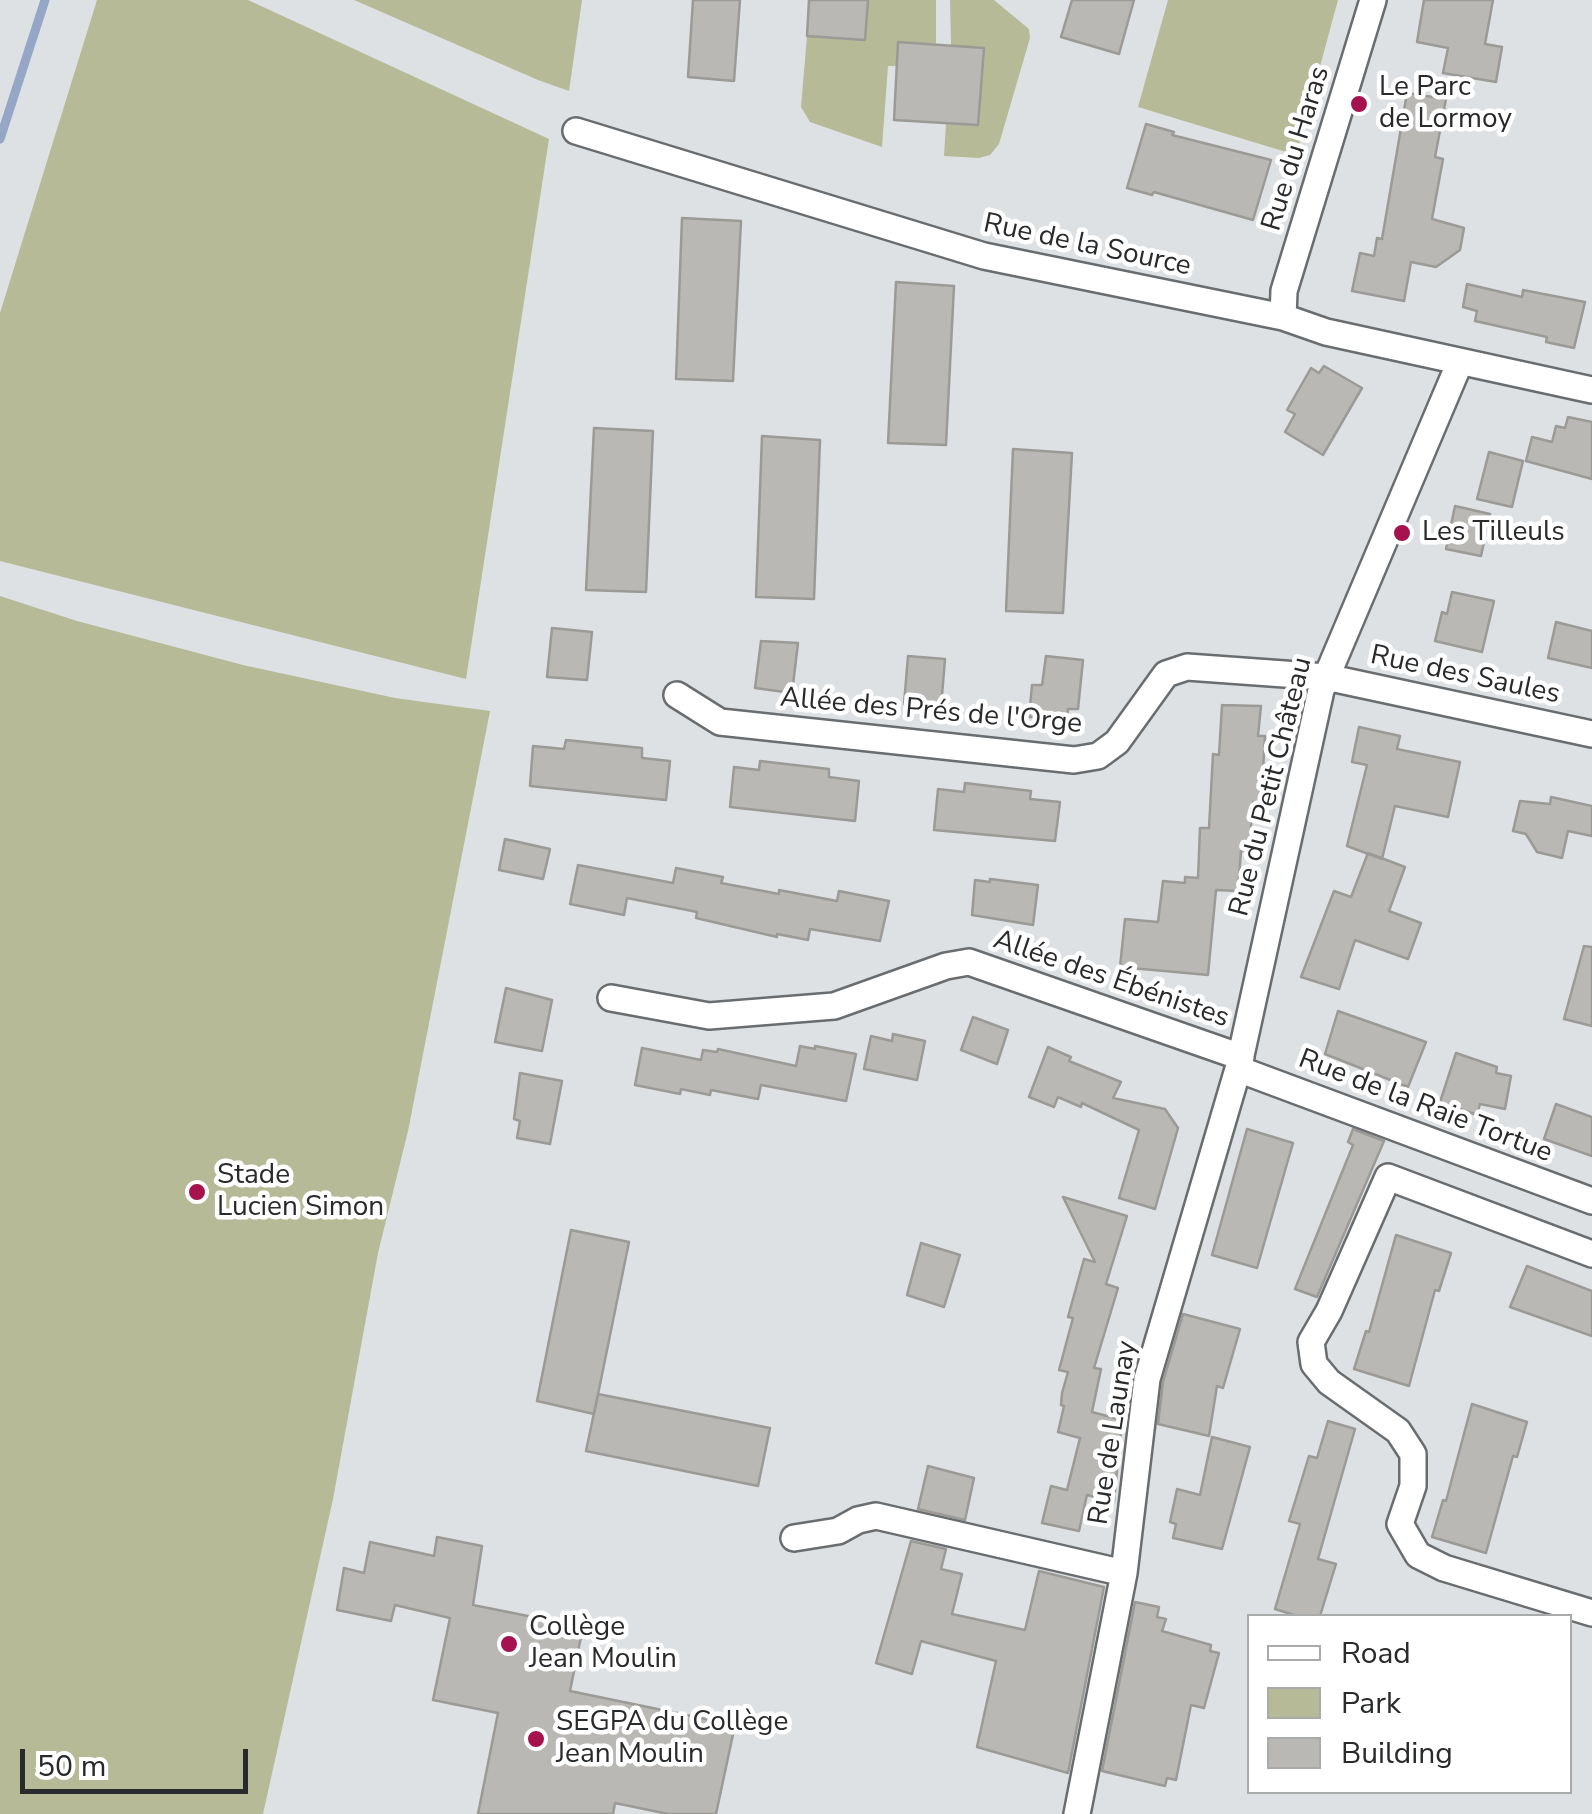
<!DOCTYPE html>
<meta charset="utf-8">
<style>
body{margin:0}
#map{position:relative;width:1592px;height:1814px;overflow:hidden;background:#dde1e4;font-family:"Nunito Sans",sans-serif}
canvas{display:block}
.legend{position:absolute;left:1247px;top:1614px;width:325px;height:180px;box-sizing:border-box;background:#fff;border:2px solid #a9aaaa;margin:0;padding:12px 18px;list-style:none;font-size:30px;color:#292a2b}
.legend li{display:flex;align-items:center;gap:20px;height:50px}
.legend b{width:50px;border:2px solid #a9aaaa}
.scale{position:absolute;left:20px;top:1749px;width:228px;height:45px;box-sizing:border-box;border:5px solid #292a2b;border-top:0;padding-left:12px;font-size:30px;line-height:35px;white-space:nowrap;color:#292a2b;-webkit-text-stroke:8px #fff;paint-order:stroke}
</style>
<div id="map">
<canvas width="1592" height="1814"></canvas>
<ul class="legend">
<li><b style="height:12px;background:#fff"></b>Road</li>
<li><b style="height:28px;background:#b6ba96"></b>Park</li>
<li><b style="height:28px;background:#bab8b4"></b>Building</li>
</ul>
<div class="scale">50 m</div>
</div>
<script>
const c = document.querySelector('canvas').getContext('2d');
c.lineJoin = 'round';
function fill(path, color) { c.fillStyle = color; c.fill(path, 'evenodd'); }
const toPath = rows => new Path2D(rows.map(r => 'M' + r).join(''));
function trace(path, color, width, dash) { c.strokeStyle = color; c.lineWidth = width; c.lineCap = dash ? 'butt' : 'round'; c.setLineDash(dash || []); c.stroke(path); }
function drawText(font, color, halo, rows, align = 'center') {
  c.font = font + ' "Nunito Sans",sans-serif'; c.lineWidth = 9; c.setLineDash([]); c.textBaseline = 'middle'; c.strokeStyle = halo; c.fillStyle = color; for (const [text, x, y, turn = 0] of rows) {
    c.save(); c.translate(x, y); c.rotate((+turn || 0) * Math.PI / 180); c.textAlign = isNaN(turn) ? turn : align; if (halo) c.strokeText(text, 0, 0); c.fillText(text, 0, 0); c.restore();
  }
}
fill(toPath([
 [97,0,248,0,549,139,466,679,0,561,0,313],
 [354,0,582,0,569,91,538,80],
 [868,0,936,0,936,44,898,42,897,66,888,66,882,147,810,122,801,107,807,36,865,40],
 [950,0,994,0,1029,29,1030,38,999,144,990,155,979,158,944,156,946,123,984,48,951,45],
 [1168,0,1338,0,1296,155,1138,107],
 [0,596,77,621,243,665,395,698,490,711,408,1131,378,1253,333,1499,263,1814,0,1814]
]), '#b6ba96');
trace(toPath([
 [0,139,45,0]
]), '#95a6c6', 9);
const building = toPath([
 [693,0,740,0,734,81,688,77,693,0],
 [809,0,868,0,865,40,807,36,809,0],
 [1072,0,1134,0,1119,54,1061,37,1072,0],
 [1424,0,1493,0,1485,44,1502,47,1496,82,1443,73,1448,48,1417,42,1424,0],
 [898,42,984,48,978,125,894,120,898,42],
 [1407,93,1446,99,1435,157,1443,159,1432,219,1464,228,1460,250,1436,267,1411,262,1404,301,1352,291,1360,253,1374,256,1377,238,1382,239,1407,93],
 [1146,124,1174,132,1172,135,1271,160,1253,220,1154,192,1152,195,1127,188,1146,124],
 [682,218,741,221,733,381,676,379,682,218],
 [896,282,954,286,946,445,888,443,896,282],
 [1467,284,1522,297,1523,290,1585,302,1574,348,1546,342,1547,337,1475,321,1477,311,1463,307,1467,284],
 [1324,366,1362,388,1323,455,1285,432,1295,414,1287,410,1311,368,1319,373,1324,366],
 [1568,417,1592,422,1592,479,1526,461,1532,437,1552,442,1556,426,1565,428,1568,417],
 [594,428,653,431,646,592,586,590,594,428],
 [762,436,820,440,814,599,756,597,762,436],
 [1013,449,1072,453,1063,613,1006,611,1013,449],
 [1489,452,1523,461,1512,507,1477,499,1489,452],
 [1455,506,1490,514,1481,556,1446,549,1455,506],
 [1452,592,1494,601,1482,652,1435,641,1442,612,1447,614,1452,592],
 [1556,622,1592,631,1592,668,1548,658,1556,622],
 [552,628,592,632,587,680,547,677,552,628],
 [761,641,798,643,792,693,755,688,761,641],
 [908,656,945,659,941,708,904,704,908,656],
 [1046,656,1083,660,1078,709,1068,709,1067,721,1029,717,1032,685,1042,685,1046,656],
 [1222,705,1261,706,1258,736,1265,736,1261,803,1253,802,1249,851,1241,851,1238,891,1216,890,1208,975,1120,967,1125,919,1158,922,1163,881,1185,883,1185,877,1198,878,1200,828,1209,828,1213,754,1219,755,1222,705],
 [1359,727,1400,736,1397,749,1460,762,1448,817,1395,806,1382,859,1347,846,1367,765,1352,762,1359,727],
 [566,740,642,748,642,758,670,761,666,800,530,786,533,746,564,749,566,740],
 [760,761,829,769,829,777,859,781,855,821,730,807,734,767,759,770,760,761],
 [965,783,1031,791,1030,799,1060,802,1055,841,934,830,938,789,964,792,965,783],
 [1551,797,1592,806,1592,836,1568,831,1562,858,1537,852,1526,834,1513,831,1520,801,1550,804,1551,797],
 [505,839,550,849,543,879,499,870,505,839],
 [1368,853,1405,867,1389,911,1421,923,1408,959,1355,940,1339,989,1301,977,1334,891,1351,897,1368,853],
 [578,865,673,883,676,868,723,877,721,883,779,894,779,890,837,901,839,891,889,901,880,941,810,929,808,940,777,934,777,937,696,918,697,912,627,898,624,915,570,904,578,865],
 [990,879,1038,885,1033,925,972,915,975,880,990,882,990,879],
 [1584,946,1592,947,1592,1026,1564,1019,1584,946],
 [506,988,552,1000,542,1051,495,1042,506,988],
 [1338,1011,1426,1042,1408,1087,1325,1054,1338,1011],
 [973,1017,1008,1030,997,1064,961,1050,973,1017],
 [893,1034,925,1041,917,1080,864,1069,871,1036,892,1041,893,1034],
 [800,1046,815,1049,815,1046,856,1054,846,1101,761,1085,758,1099,711,1090,710,1095,681,1089,680,1094,635,1085,642,1048,701,1060,703,1050,717,1052,718,1049,796,1066,800,1046],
 [1048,1047,1071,1057,1069,1061,1121,1082,1113,1098,1165,1109,1178,1128,1155,1209,1119,1198,1139,1130,1082,1103,1081,1107,1058,1097,1054,1107,1029,1097,1048,1047],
 [1456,1053,1497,1067,1496,1073,1511,1076,1505,1109,1480,1104,1477,1115,1440,1102,1456,1053],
 [520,1073,562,1081,550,1144,517,1138,520,1121,514,1119,520,1073],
 [1556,1104,1592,1117,1592,1156,1544,1139,1556,1104],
 [1247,1129,1293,1143,1257,1268,1212,1255,1247,1129],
 [1353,1129,1384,1141,1317,1297,1295,1289,1353,1145,1348,1142,1353,1129],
 [1063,1197,1127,1216,1106,1284,1118,1288,1094,1368,1101,1369,1092,1412,1122,1420,1114,1502,1087,1495,1079,1531,1042,1523,1051,1486,1067,1490,1080,1438,1058,1432,1064,1406,1061,1405,1062,1393,1068,1372,1059,1370,1073,1318,1068,1317,1084,1259,1095,1262,1063,1197],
 [571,1230,629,1242,594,1414,537,1401,571,1230],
 [1396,1235,1451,1253,1439,1291,1435,1290,1409,1386,1354,1369,1366,1331,1369,1332,1396,1235],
 [921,1243,960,1255,944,1307,907,1295,921,1243],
 [1527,1266,1592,1291,1592,1336,1510,1307,1527,1266],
 [1183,1314,1240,1329,1223,1388,1217,1386,1209,1436,1158,1424,1163,1382,1183,1314],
 [598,1394,770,1428,758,1486,586,1451,598,1394],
 [1472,1404,1527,1422,1517,1457,1513,1456,1486,1553,1432,1537,1443,1500,1446,1501,1472,1404],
 [1328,1421,1355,1429,1318,1559,1336,1564,1320,1616,1297,1616,1275,1609,1300,1524,1289,1521,1309,1456,1317,1458,1328,1421],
 [1212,1437,1250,1447,1222,1549,1173,1538,1176,1524,1170,1522,1177,1489,1200,1495,1212,1437],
 [928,1466,974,1478,965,1520,918,1509,928,1466],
 [437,1537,482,1546,473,1605,583,1627,570,1691,735,1725,716,1814,668,1814,615,1803,613,1814,478,1814,498,1713,433,1700,450,1618,395,1605,391,1621,337,1610,344,1568,364,1573,370,1542,434,1556,437,1537],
 [911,1541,946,1549,941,1569,962,1574,952,1614,1025,1630,1039,1571,1104,1587,1068,1773,977,1747,996,1661,921,1641,912,1674,876,1663,911,1541],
 [1135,1602,1159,1607,1157,1617,1166,1619,1162,1631,1211,1645,1210,1651,1219,1653,1204,1708,1191,1705,1176,1780,1167,1778,1165,1786,1102,1771,1135,1602]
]);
fill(building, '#bab8b4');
trace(building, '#9c9a96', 2.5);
const minor = toPath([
 [576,131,984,256,1283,317,1326,332,1592,390],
 [1283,317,1284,291,1373,0],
 [677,695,720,722,1074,760,1098,756,1117,742,1166,674,1187,667,1326,677,1592,734],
 [611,998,709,1016,834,1006,946,966,969,962,1241,1057],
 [1238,1069,1592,1201],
 [1592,1254,1388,1177,1329,1311,1311,1342,1314,1364,1329,1382,1398,1431,1413,1454,1413,1486,1400,1524,1418,1555,1444,1568,1592,1613],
 [794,1538,838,1531,858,1520,876,1516,1124,1573],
 [1077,1814,1124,1573,1147,1379,1238,1069,1321,690,1460,362]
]);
trace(minor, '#696d6f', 30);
trace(minor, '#fff', 25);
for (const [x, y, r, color] of [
 [1359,104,10,"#a5124d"],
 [1402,533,10,"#a5124d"],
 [197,1192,10,"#a5124d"],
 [509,1644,10,"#a5124d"],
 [536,1739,10,"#a5124d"]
]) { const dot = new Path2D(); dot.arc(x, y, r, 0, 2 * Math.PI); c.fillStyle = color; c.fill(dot); trace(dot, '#fff', 4); }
drawText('28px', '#292a2b', '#fff', [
 ["Le Parc",1379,88],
 ["de Lormoy",1379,120],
 ["Les Tilleuls",1422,533],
 ["Stade",217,1176],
 ["Lucien Simon",217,1208],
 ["Collège",529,1628],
 ["Jean Moulin",529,1660],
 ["SEGPA du Collège",556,1723],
 ["Jean Moulin",556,1755]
], 'left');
drawText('28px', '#292a2b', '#fff', [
 ["Rue du Haras",1297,149,-73],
 ["Rue de la Source",1087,246,12],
 ["Rue des Saules",1465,676,12],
 ["Allée des Prés de l'Orge",931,712,5],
 ["Rue du Petit Château",1272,787,-76],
 ["Allée des Ébénistes",1111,980,19],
 ["Rue de la Raie Tortue",1425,1107,21],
 ["Rue de Launay",1114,1433,-81]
]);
</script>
